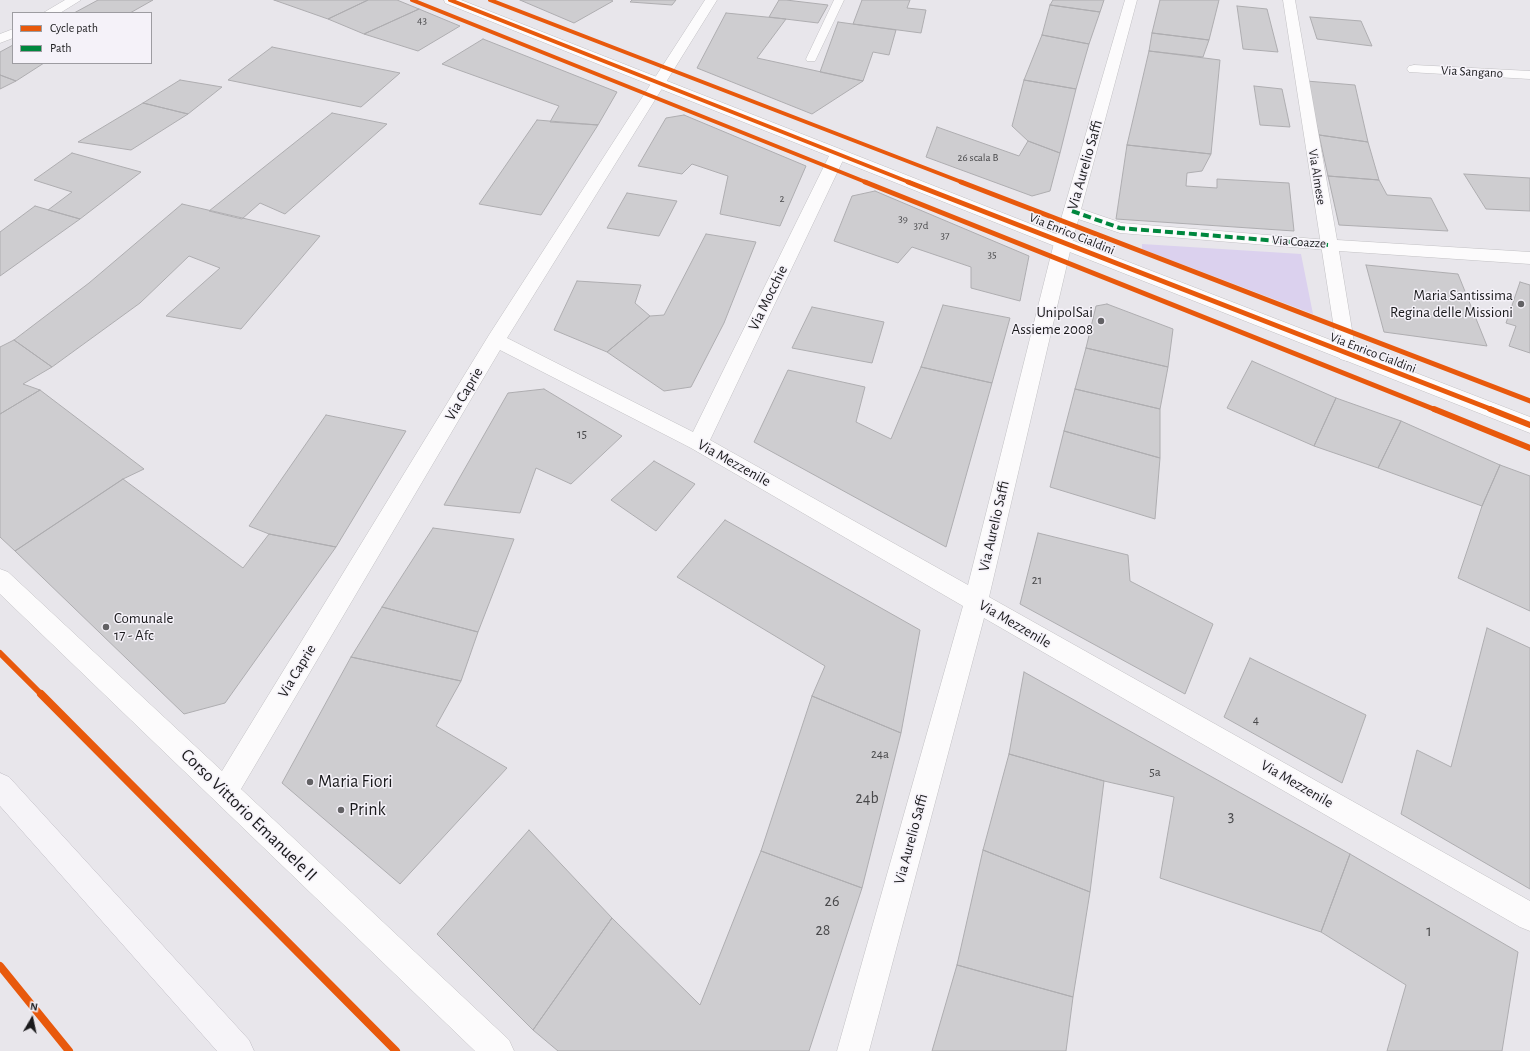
<!DOCTYPE html>
<style>
body{margin:0}
#map{position:relative;width:1530px;height:1051px;overflow:hidden;background:#e8e6eb;font-family:"Alegreya Sans",sans-serif}
canvas{display:block}
.legend{position:absolute;left:12px;top:12px;width:140px;height:52px;box-sizing:border-box;background:#f5f2f9;border:1px solid #9d9ca1;margin:0;padding:5px 7px;list-style:none;font-size:12px;color:#1a1a1c}
.legend li{display:flex;align-items:center;gap:8px;height:20px}
.legend b{width:20px;border:1px solid #9d9ca1}
.north{position:absolute;left:12px;top:999px;width:40px;height:40px;-webkit-text-stroke:3px #f5f2f9;paint-order:stroke;rotate:9deg;font-size:11px;font-weight:700;line-height:16px;text-align:center;color:#1a1a1c}
.north::after{content:'';display:block;margin:auto;width:14px;height:18px;background:#1a1a1c;clip-path:polygon(50% 0,100% 100%,50% 72%,0 100%)}
</style>
<div id="map">
<canvas width="1530" height="1051"></canvas>
<ul class="legend">
<li><b style="height:5px;background:#e8590c"></b>Cycle path</li>
<li><b style="height:5px;background:#00873e"></b>Path</li>
</ul>
<div class="north">N</div>
</div>
<script>
const c = document.querySelector('canvas').getContext('2d');
c.lineJoin = 'round';
function fill(path, color) { c.fillStyle = color; c.fill(path, 'evenodd'); }
const toPath = rows => new Path2D(rows.map(r => 'M' + r).join(''));
function trace(path, color, width, dash) { c.strokeStyle = color; c.lineWidth = width; c.lineCap = dash ? 'butt' : 'round'; c.setLineDash(dash || []); c.stroke(path); }
function drawText(font, color, halo, rows, align = 'center') {
  c.font = font + ' "Alegreya Sans",sans-serif'; c.lineWidth = 3; c.setLineDash([]); c.textBaseline = 'middle'; c.strokeStyle = halo; c.fillStyle = color; for (const [text, x, y, turn = 0] of rows) {
    c.save(); c.translate(x, y); c.rotate((+turn || 0) * Math.PI / 180); c.textAlign = isNaN(turn) ? turn : align; if (halo) c.strokeText(text, 0, 0); c.fillText(text, 0, 0); c.restore();
  }
}
fill(toPath([
 [1142,244,1301,254,1313,314,1142,249]
]), '#dbd1ee');
const building = toPath([
 [98,0,153,0,130,13,74,13,98,0],
 [274,0,368,0,328,19,274,0],
 [368,0,397,0,419,9,364,34,328,19,368,0],
 [520,0,611,0,613,1,574,23,520,0],
 [632,0,676,0,672,5,630,2,632,0],
 [779,0,786,0,828,5,818,23,769,17,779,0],
 [862,0,910,0,907,8,926,10,921,33,853,24,862,0],
 [1053,0,1104,0,1100,12,1050,5,1053,0],
 [1160,0,1219,0,1209,40,1152,33,1160,0],
 [1050,5,1100,12,1089,44,1042,35,1050,5],
 [1237,6,1267,9,1278,52,1243,49,1237,6],
 [419,9,460,26,418,51,364,34,419,9],
 [726,13,786,19,757,58,863,81,812,114,697,68,726,13],
 [1310,17,1361,21,1372,46,1317,39,1310,17],
 [838,22,896,30,889,55,873,52,863,81,820,72,838,22],
 [1152,33,1209,40,1203,57,1149,51,1152,33],
 [1042,35,1089,44,1076,89,1024,80,1042,35],
 [483,39,617,92,598,125,550,122,559,106,442,64,483,39],
 [13,45,13,63,44,63,16,81,0,75,0,52,13,45],
 [272,47,400,73,361,107,228,80,272,47],
 [1149,51,1220,60,1211,154,1127,145,1149,51],
 [0,75,16,81,0,89,0,75],
 [180,80,222,87,188,114,143,103,180,80],
 [1024,80,1076,89,1060,153,1028,141,1012,126,1024,80],
 [1306,81,1355,85,1368,142,1319,135,1306,81],
 [1254,86,1282,89,1290,127,1260,125,1254,86],
 [143,103,188,114,131,150,78,142,143,103],
 [332,113,387,124,285,214,260,203,242,219,209,211,332,113],
 [684,115,806,166,780,226,720,214,728,176,692,164,682,174,638,166,666,118,684,115],
 [537,120,598,125,541,215,479,204,537,120],
 [937,127,1019,156,1028,141,1060,153,1050,191,1032,196,926,157,937,127],
 [1319,135,1368,142,1379,180,1328,176,1319,135],
 [1127,145,1211,154,1202,171,1187,173,1186,186,1217,188,1217,179,1289,183,1294,231,1116,219,1127,145],
 [72,153,141,172,80,219,48,210,72,192,34,180,72,153],
 [1464,174,1530,178,1530,211,1486,209,1464,174],
 [1328,176,1379,180,1387,195,1431,198,1448,231,1339,225,1328,176],
 [875,191,1029,256,1020,301,971,288,971,267,912,247,898,263,834,241,852,196,875,191],
 [627,193,677,201,659,236,607,228,627,193],
 [182,204,320,236,241,329,166,316,220,268,189,256,140,303,52,367,14,340,89,283,182,204],
 [35,206,80,219,0,276,0,232,35,206],
 [706,234,756,242,724,323,691,387,664,391,607,352,650,316,664,315,706,234],
 [1366,265,1458,274,1487,346,1384,332,1366,265],
 [577,281,641,285,635,303,650,316,607,352,554,330,577,281],
 [1520,282,1530,285,1530,353,1509,346,1516,326,1506,323,1520,282],
 [1107,304,1173,329,1168,367,1086,348,1096,306,1107,304],
 [943,305,1010,318,992,383,921,367,943,305],
 [812,307,884,322,872,363,792,348,812,307],
 [14,340,52,367,23,384,40,390,0,414,0,347,14,340],
 [1086,348,1168,367,1160,409,1075,389,1086,348],
 [1252,361,1336,398,1314,446,1227,408,1252,361],
 [921,367,992,383,946,547,754,442,788,370,865,387,856,422,891,439,921,367],
 [544,389,622,436,571,484,536,468,520,513,444,505,508,393,544,389],
 [1075,389,1160,409,1160,458,1064,431,1075,389],
 [40,390,144,469,123,479,15,551,0,537,0,414,40,390],
 [1336,398,1401,421,1378,468,1314,446,1336,398],
 [326,415,406,431,336,547,269,534,249,526,326,415],
 [1401,421,1500,465,1482,506,1378,468,1401,421],
 [1064,431,1160,458,1155,519,1050,487,1064,431],
 [654,461,695,484,656,531,611,500,654,461],
 [1500,465,1530,476,1530,611,1458,578,1482,506,1500,465],
 [123,479,243,568,269,534,336,547,225,703,184,714,15,551,123,479],
 [725,520,920,630,901,733,812,696,825,666,677,577,725,520],
 [433,528,514,539,478,632,382,607,433,528],
 [1038,533,1128,555,1130,581,1213,624,1185,694,1020,604,1038,533],
 [382,607,478,632,461,681,351,657,382,607],
 [1487,628,1530,648,1530,889,1401,814,1417,750,1451,767,1487,628],
 [351,657,461,681,436,726,507,768,400,884,282,783,351,657],
 [1250,658,1366,715,1342,783,1224,717,1250,658],
 [1024,672,1350,854,1321,932,1160,878,1174,797,1104,781,1009,754,1024,672],
 [812,696,901,733,862,888,761,851,812,696],
 [1009,754,1104,781,1090,892,983,850,1009,754],
 [529,830,612,918,533,1030,437,934,529,830],
 [983,850,1090,892,1073,997,957,965,983,850],
 [761,851,862,888,809,1051,558,1051,533,1030,612,918,700,1005,761,851],
 [1350,854,1518,952,1502,1051,1387,1051,1406,985,1321,932,1350,854],
 [957,965,1073,997,1066,1051,932,1051,957,965]
]);
fill(building, '#cecdd0');
trace(building, '#aeadb0', 1);
const service = toPath([
 [834,0,844,0,816,59,815,61,807,61,806,59,834,0]
]);
const pedestrian = toPath([
 [1072,206,1122,223,1328,240,1334,241,1337,245,1334,249,1328,250,1120,233,1066,215,1064,211,1066,207,1072,206]
]);
const minor = toPath([
 [705,0,717,0,507,338,693,432,830,154,833,151,843,151,846,154,710,440,968,585,1054,243,1125,0,1137,0,1072,243,989,597,1530,901,1530,931,1520,927,984,618,869,1051,837,1051,963,606,691,448,500,350,241,789,509,1040,514,1051,475,1051,0,594,0,569,8,572,222,771,489,335,705,0],
 [1283,0,1295,0,1337,240,1530,252,1530,264,1339,251,1356,354,1354,359,1347,361,1340,359,1338,354,1283,0],
 [1414,65,1530,71,1530,79,1409,72,1407,69,1409,66,1414,65]
]);
const tertiary = toPath([
 [65,0,81,0,60,13,43,13,65,0],
 [444,0,461,0,1069,239,1530,417,1530,433,1057,247,445,3,444,0],
 [13,29,13,38,0,43,0,34,13,29]
]);
const primary = toPath([
 [0,773,9,777,249,1040,254,1051,217,1051,0,806,0,773]
]);
trace(service, '#c2c1c4', 1);
trace(pedestrian, '#c2c1c4', 1);
trace(minor, '#c2c1c4', 1);
trace(tertiary, '#c2c1c4', 1);
trace(primary, '#bebbc3', 1);
fill(service, '#fcfbfc');
fill(pedestrian, '#fcfbfc');
fill(minor, '#fcfbfc');
fill(tertiary, '#fcfbfc');
fill(primary, '#f6f4f8');
trace(toPath([
 [1072,211,1120,228,1328,245]
]), '#00873e', 4, [8, 4]);
trace(toPath([
 [412,0,868,183],
 [450,0,911,183],
 [490,0,964,183]
]), '#e8590c', 4);
trace(toPath([
 [865,182,1436,410],
 [908,182,1493,410],
 [961,182,1530,401]
]), '#e8590c', 5);
trace(toPath([
 [1434,409,1530,448],
 [1490,409,1530,425],
 [0,653,42,695]
]), '#e8590c', 6);
trace(toPath([
 [41,694,396,1051],
 [0,966,69,1051]
]), '#e8590c', 8);
for (const [x, y, r, color] of [
 [1521,304,4,"#626164"],
 [1101,321,4,"#626164"],
 [106,627,4,"#626164"],
 [310,782,4,"#626164"],
 [341,810,4,"#626164"]
]) { const dot = new Path2D(); dot.arc(x, y, r, 0, 2 * Math.PI); c.fillStyle = color; c.fill(dot); trace(dot, '#f5f2f9', 1.5); }
drawText('11px', '#48484a', null, [
 ["43",422,21],
 ["26 scala B",978,158],
 ["2",782,199],
 ["39",903,219],
 ["37d",921,226],
 ["37",945,236],
 ["35",992,255]
]);
drawText('13px', '#1a1a1c', '#f5f2f9', [
 ["Via Sangano",1472,72,3],
 ["Via Almese",1317,177,81],
 ["Via Enrico Cialdini",1072,234,22],
 ["Via Coazze",1299,242,4],
 ["Via Enrico Cialdini",1373,353,21]
]);
drawText('13px', '#48484a', null, [
 ["15",582,434],
 ["21",1037,580],
 ["4",1256,720],
 ["24a",880,754],
 ["5a",1155,772]
]);
drawText('15px', '#1a1a1c', '#f5f2f9', [
 ["Via Aurelio Saffi",1085,165,-74],
 ["Via Mocchie",768,298,-64],
 ["Via Caprie",464,394,-59],
 ["Via Mezzenile",734,463,29],
 ["Via Aurelio Saffi",994,526,-77],
 ["Via Mezzenile",1015,624,30],
 ["Via Caprie",297,671,-59],
 ["Via Mezzenile",1297,784,30],
 ["Via Aurelio Saffi",911,839,-75]
]);
drawText('15px', '#1a1a1c', '#f5f2f9', [
 ["Maria Santissima",1513,295],
 ["Regina delle Missioni",1513,312],
 ["UnipolSai",1093,312],
 ["Assieme 2008",1093,329],
 ["Comunale",114,618,"left"],
 ["17 - Afc",114,635,"left"]
], 'right');
drawText('16px', '#48484a', null, [
 ["24b",867,798],
 ["3",1231,816],
 ["26",832,901],
 ["28",823,930],
 ["1",1429,931]
]);
drawText('18px', '#1a1a1c', '#f5f2f9', [
 ["Maria Fiori",318,782],
 ["Prink",349,810]
], 'left');
drawText('18px', '#1a1a1c', '#f5f2f9', [
 ["Corso Vittorio Emanuele II",249,815,44]
]);
</script>
